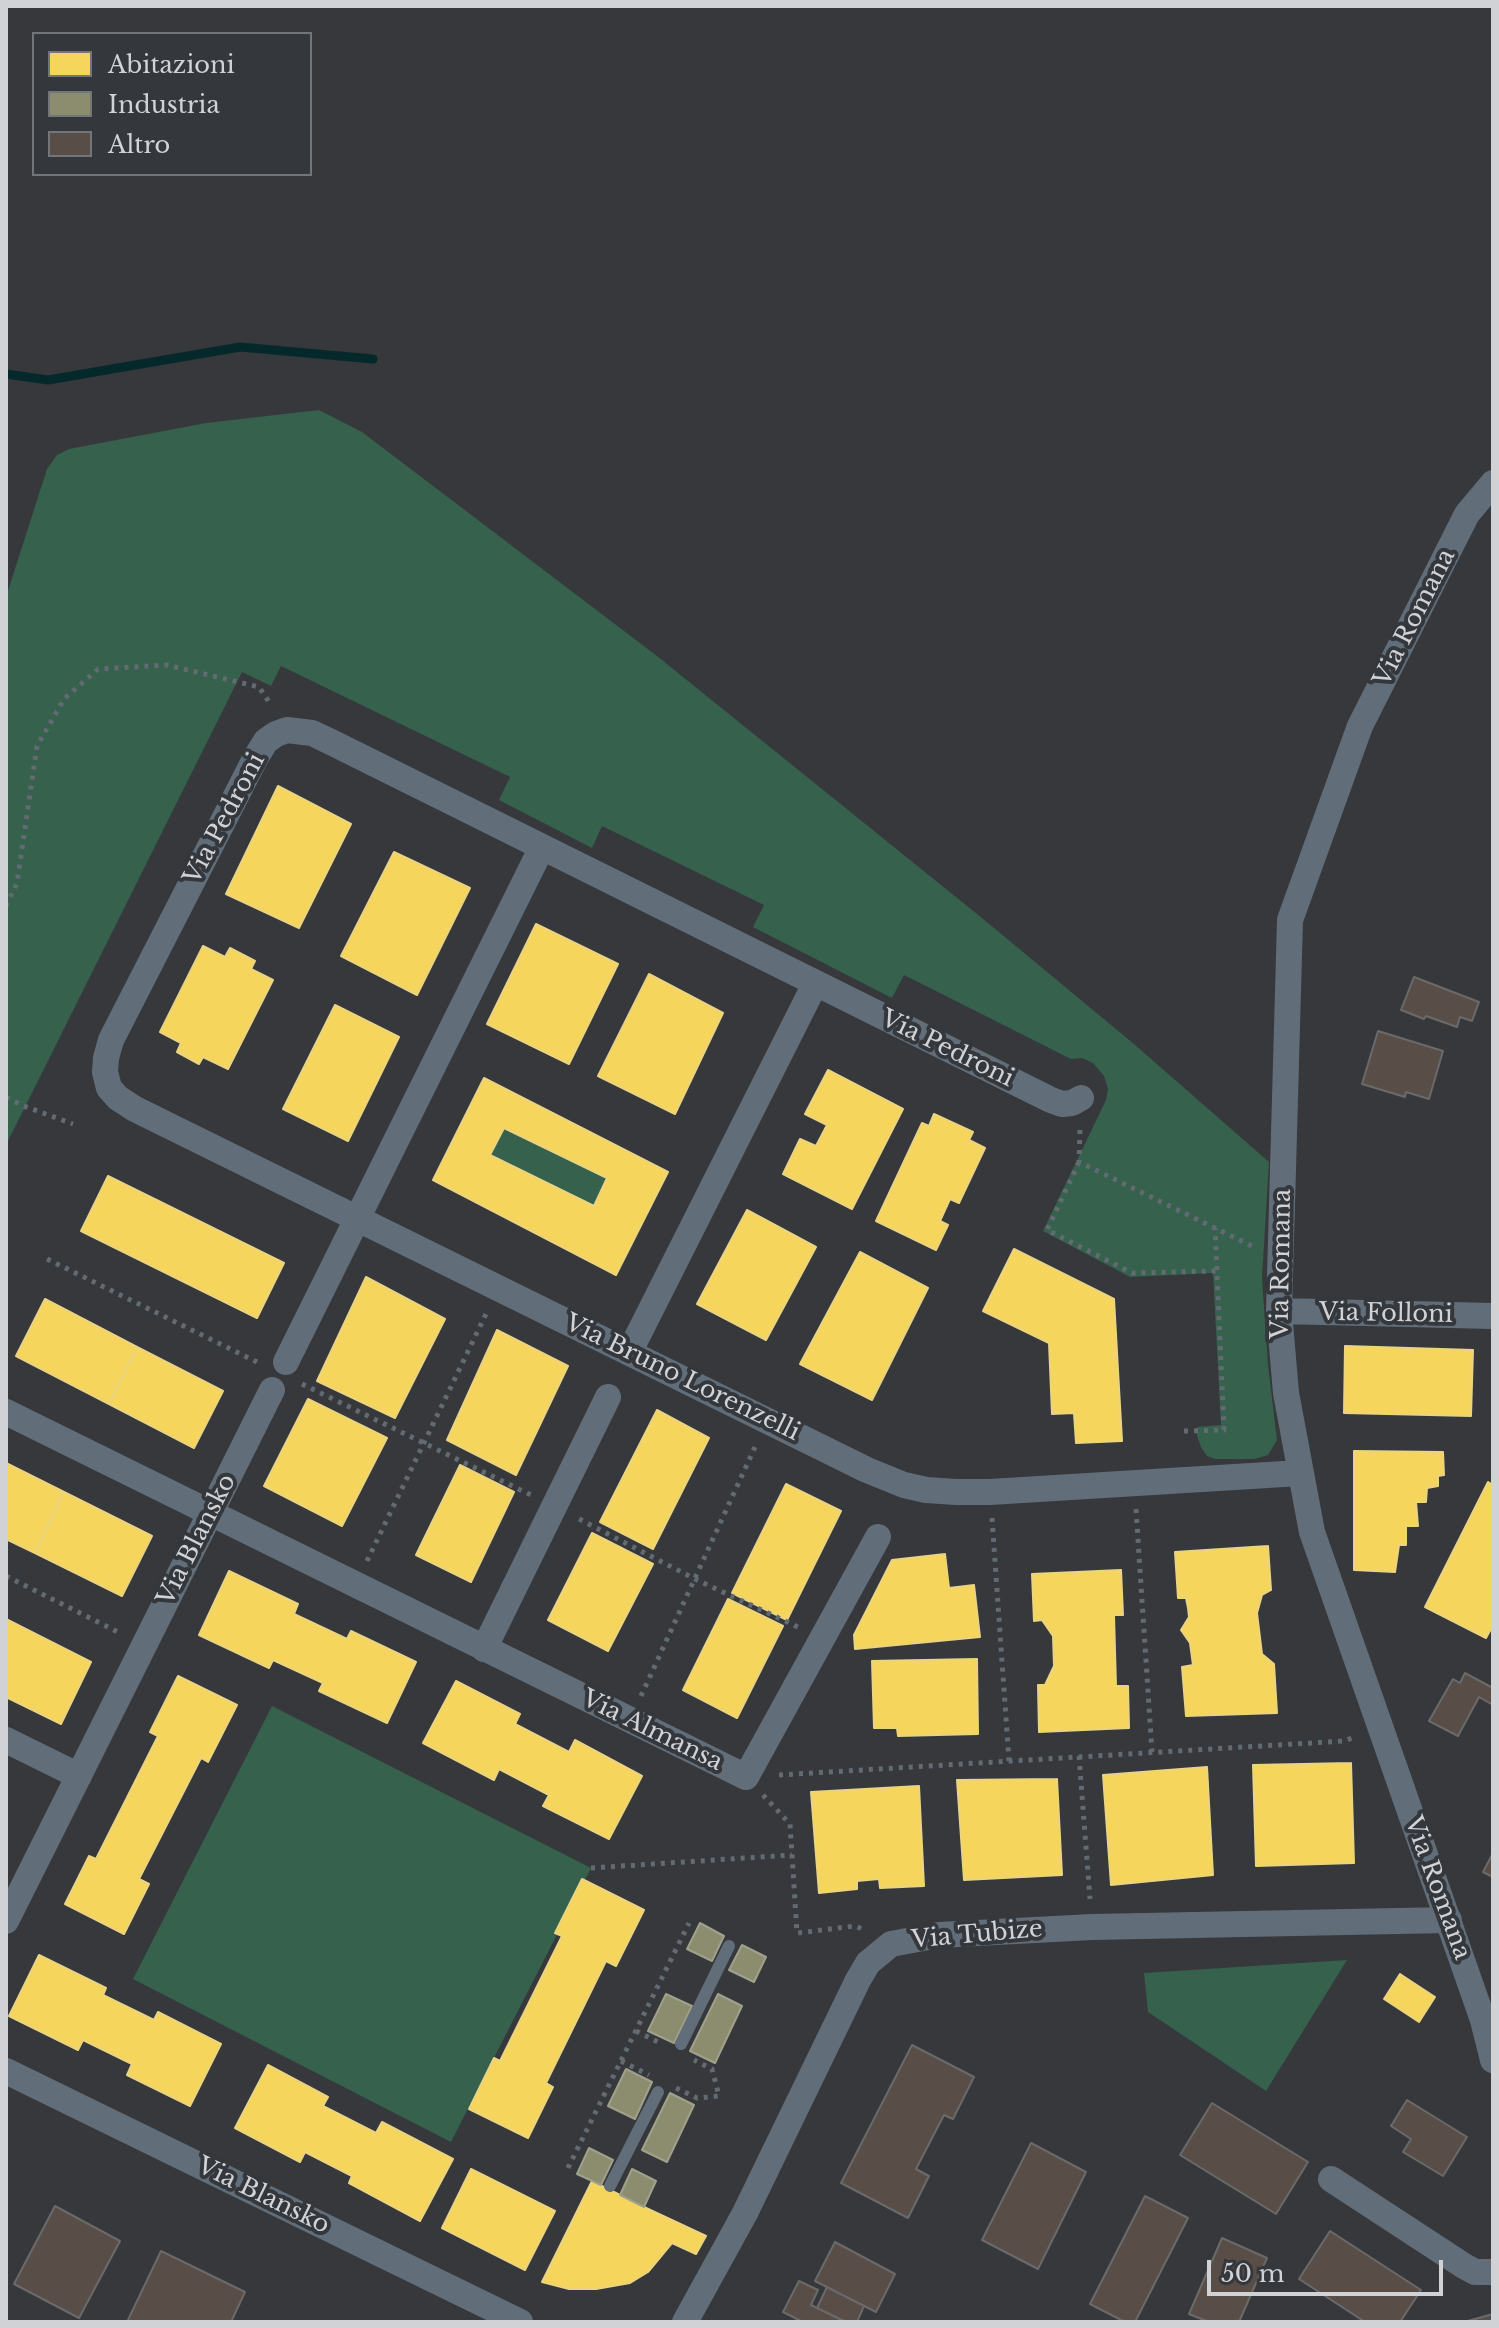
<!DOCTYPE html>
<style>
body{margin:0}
#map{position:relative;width:1499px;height:2328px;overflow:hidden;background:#36383b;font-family:"Libre Baskerville",serif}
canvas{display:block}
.frame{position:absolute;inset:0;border:8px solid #d0d2d5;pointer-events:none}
.legend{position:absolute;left:32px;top:32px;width:280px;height:144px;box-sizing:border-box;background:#34383d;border:2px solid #72767a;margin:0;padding:10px 14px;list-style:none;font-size:24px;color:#d0d2d5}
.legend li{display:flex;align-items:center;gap:16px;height:40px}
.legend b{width:40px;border:2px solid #72767a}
.scale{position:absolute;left:1207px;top:2260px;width:236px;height:36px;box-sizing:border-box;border:4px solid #d0d2d5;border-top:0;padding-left:10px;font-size:24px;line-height:28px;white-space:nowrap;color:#d0d2d5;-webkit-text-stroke:6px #34383d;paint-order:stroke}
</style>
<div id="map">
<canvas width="1499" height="2328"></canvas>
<div class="frame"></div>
<ul class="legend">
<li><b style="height:22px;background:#f6d55c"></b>Abitazioni</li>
<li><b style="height:22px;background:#8c8c6e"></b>Industria</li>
<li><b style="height:22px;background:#594d47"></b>Altro</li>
</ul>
<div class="scale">50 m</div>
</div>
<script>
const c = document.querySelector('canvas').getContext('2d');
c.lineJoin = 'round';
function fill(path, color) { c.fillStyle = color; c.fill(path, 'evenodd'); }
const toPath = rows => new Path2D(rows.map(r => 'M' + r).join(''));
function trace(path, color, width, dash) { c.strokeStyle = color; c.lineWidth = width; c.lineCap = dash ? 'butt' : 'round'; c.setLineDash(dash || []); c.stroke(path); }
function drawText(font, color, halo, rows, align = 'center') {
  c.font = font + ' "Libre Baskerville",serif'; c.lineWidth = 8; c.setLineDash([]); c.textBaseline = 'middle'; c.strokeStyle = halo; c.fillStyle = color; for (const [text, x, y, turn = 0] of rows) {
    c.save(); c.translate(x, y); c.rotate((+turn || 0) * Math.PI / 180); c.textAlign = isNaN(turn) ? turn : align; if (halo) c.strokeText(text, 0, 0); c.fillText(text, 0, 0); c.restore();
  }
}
fill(toPath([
 [319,410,362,432,657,656,982,918,1134,1044,1269,1162,1262,1278,1268,1365,1277,1440,1268,1455,1254,1459,1215,1459,1207,1456,1201,1447,1197,1436,1197,1427,1221,1425,1213,1273,1130,1277,1043,1231,1106,1100,1108,1089,1104,1076,1093,1063,1082,1058,1071,1059,904,975,892,998,753,927,764,905,602,826,592,848,499,800,510,777,281,666,271,686,242,672,6,1145,6,597,47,469,57,455,69,449,206,423],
 [504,1128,607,1178,594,1206,490,1155],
 [272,1706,591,1868,451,2142,133,1979],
 [1347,1960,1266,2091,1148,2012,1144,1973]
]), '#35614d');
const homes = toPath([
 [278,786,351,824,299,928,226,894,278,786],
 [394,852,470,888,417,995,341,956,394,852],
 [536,924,618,964,569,1064,487,1024,536,924],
 [203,946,225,957,230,948,255,961,251,969,273,980,228,1069,203,1057,199,1064,177,1052,181,1043,160,1032,203,946],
 [649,974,723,1013,675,1114,598,1076,649,974],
 [335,1005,399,1037,348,1141,283,1109,335,1005],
 [828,1070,903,1109,852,1209,783,1174,800,1139,816,1146,827,1125,805,1114,828,1070],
 [484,1078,668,1172,616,1275,433,1180,484,1078],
 [504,1128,607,1178,594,1206,490,1155,504,1128],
 [934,1114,973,1132,969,1140,985,1148,959,1203,950,1199,940,1221,948,1225,936,1250,876,1221,922,1123,929,1126,934,1114],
 [108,1176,284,1263,257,1318,81,1231,108,1176],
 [747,1210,816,1247,766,1340,697,1304,747,1210],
 [1014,1249,1114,1299,1122,1441,1076,1443,1074,1413,1052,1414,1049,1343,983,1311,1014,1249],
 [860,1252,928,1288,872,1400,800,1364,860,1252],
 [366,1277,445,1319,395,1418,317,1381,366,1277],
 [45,1299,137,1347,109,1404,16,1356,45,1299],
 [497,1330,568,1366,516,1475,447,1440,497,1330],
 [1345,1346,1473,1350,1471,1416,1344,1413,1345,1346],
 [137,1347,223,1391,194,1448,109,1404,137,1347],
 [308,1399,387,1438,342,1526,264,1486,308,1399],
 [657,1410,709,1438,653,1549,600,1522,657,1410],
 [1354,1451,1443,1452,1444,1475,1438,1476,1438,1486,1427,1488,1426,1502,1416,1502,1418,1526,1406,1526,1406,1545,1399,1545,1395,1572,1354,1570,1354,1451],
 [6,1463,64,1492,35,1553,6,1539,6,1463],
 [460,1465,514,1492,471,1582,416,1555,460,1465],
 [1488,1482,1493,1485,1493,1625,1486,1638,1425,1607,1488,1482],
 [786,1484,841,1511,787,1620,732,1593,786,1484],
 [64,1492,152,1536,122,1596,35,1553,64,1492],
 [592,1533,653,1564,608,1651,548,1620,592,1533],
 [1268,1546,1271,1590,1262,1595,1257,1613,1262,1654,1274,1664,1277,1713,1186,1716,1182,1667,1193,1665,1190,1643,1181,1630,1189,1617,1188,1608,1186,1598,1178,1598,1175,1552,1268,1546],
 [945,1554,949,1588,974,1585,980,1637,855,1649,854,1635,892,1560,945,1554],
 [1121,1570,1123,1615,1114,1615,1116,1686,1128,1686,1129,1728,1039,1732,1038,1685,1045,1685,1054,1666,1053,1636,1042,1620,1034,1621,1032,1574,1121,1570],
 [229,1571,298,1604,294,1614,347,1639,351,1631,416,1662,387,1723,319,1691,323,1683,273,1660,269,1668,199,1635,229,1571],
 [728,1599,783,1626,737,1718,683,1690,728,1599],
 [6,1619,91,1662,61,1724,6,1697,6,1619],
 [977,1659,978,1734,898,1736,897,1728,874,1728,872,1661,977,1659],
 [178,1676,237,1705,208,1762,201,1758,139,1879,149,1884,124,1934,65,1904,89,1856,96,1859,158,1736,150,1732,178,1676],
 [456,1681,520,1714,515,1724,569,1752,575,1740,642,1776,609,1839,543,1806,549,1795,499,1769,494,1780,423,1743,456,1681],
 [1351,1763,1354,1863,1256,1866,1253,1765,1351,1763],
 [1207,1767,1213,1875,1111,1885,1103,1775,1207,1767],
 [1057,1779,1062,1875,964,1880,957,1780,1057,1779],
 [919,1786,924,1886,880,1888,879,1879,857,1881,857,1889,819,1893,811,1792,919,1786],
 [582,1879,644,1910,616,1966,606,1961,546,2083,553,2087,528,2138,469,2109,494,2058,500,2061,562,1936,555,1933,582,1879],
 [39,1955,106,1988,103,1995,154,2020,158,2012,221,2044,190,2106,127,2075,132,2064,83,2040,78,2050,9,2016,39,1955],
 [1400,1974,1435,1997,1419,2022,1384,1999,1400,1974],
 [268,2065,328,2097,323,2106,376,2133,382,2122,453,2159,420,2221,349,2183,352,2176,305,2152,300,2162,235,2128,268,2065],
 [471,2169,555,2211,525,2270,442,2228,471,2169],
 [592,2181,644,2207,706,2236,696,2254,672,2243,648,2272,630,2283,596,2289,569,2289,542,2282,592,2181]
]);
fill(homes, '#f6d55c');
trace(homes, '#ebd480', 2);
const industry = toPath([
 [700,1923,724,1936,712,1961,687,1949,700,1923],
 [742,1945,766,1957,754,1982,729,1970,742,1945],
 [666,1994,692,2006,674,2043,648,2031,666,1994],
 [718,1994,742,2006,715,2063,690,2051,718,1994],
 [626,2069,652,2082,635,2119,608,2106,626,2069],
 [670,2093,694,2105,667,2162,642,2150,670,2093],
 [589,2148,613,2160,601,2185,577,2174,589,2148],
 [632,2169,656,2181,644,2207,620,2195,632,2169]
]);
fill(industry, '#8c8c6e');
trace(industry, '#a0a18d', 2);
trace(toPath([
 [6,374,48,380,240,347,373,359]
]), '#05292a', 9);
const building = toPath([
 [1414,977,1479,1002,1472,1021,1460,1017,1457,1027,1426,1016,1424,1019,1401,1010,1414,977],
 [1378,1031,1443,1051,1429,1099,1406,1092,1405,1097,1362,1084,1378,1031],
 [1465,1673,1493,1688,1493,1705,1479,1697,1458,1736,1429,1721,1453,1679,1460,1683,1465,1673],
 [1493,1853,1493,1877,1483,1872,1493,1853],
 [912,2045,974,2077,953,2119,944,2115,916,2169,929,2176,908,2218,841,2183,912,2045],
 [1407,2100,1467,2137,1443,2176,1403,2152,1411,2139,1391,2126,1407,2100],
 [1212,2103,1308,2162,1276,2214,1180,2155,1212,2103],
 [1031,2143,1086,2172,1038,2269,982,2240,1031,2143],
 [1145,2196,1188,2218,1135,2322,1125,2322,1090,2304,1145,2196],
 [55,2206,120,2241,79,2318,14,2284,55,2206],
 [1330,2231,1421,2290,1400,2322,1365,2322,1299,2279,1330,2231],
 [1222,2238,1267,2258,1239,2322,1209,2322,1189,2314,1222,2238],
 [835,2242,895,2274,876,2312,815,2281,835,2242],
 [161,2251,245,2292,231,2322,127,2322,161,2251],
 [799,2281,818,2290,811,2305,846,2322,803,2322,783,2312,799,2281],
 [827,2287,864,2306,857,2322,846,2322,817,2308,827,2287],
 [1493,2314,1493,2322,1464,2322,1493,2314]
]);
fill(building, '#594d47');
trace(building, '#6a6a6b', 2);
trace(toPath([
 [6,906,17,883,37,746,64,699,98,669,167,665,259,687,271,705],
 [6,1097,21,1105,73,1124],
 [1080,1130,1079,1162,1254,1247],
 [1079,1162,1047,1230,1132,1273,1216,1271],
 [47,1259,257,1362],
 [302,1384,531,1495],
 [1184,1431,1224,1430,1215,1228],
 [1136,1509,1152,1752],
 [992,1518,1009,1761],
 [579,1519,695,1579,800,1628],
 [367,1561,486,1314],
 [6,1576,120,1633],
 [641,1696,755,1447],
 [1079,1756,1090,1899],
 [779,1775,1344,1741,1355,1737],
 [763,1795,790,1824,797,1933,855,1926,865,1930],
 [591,1868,792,1855],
 [636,2031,660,2043],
 [621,2061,649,2075],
 [676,2088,697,2098,719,2096,712,2069,694,2060],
 [568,2168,689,1923]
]), '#626a72', 5, [4, 6]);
trace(toPath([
 [681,2044,729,1946],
 [610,2186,658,2092]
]), '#616e7a', 12);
trace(toPath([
 [1493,483,1467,514,1360,726,1290,920,1279,1311,1286,1393,1312,1532,1483,2020,1493,2060],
 [1081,1098,1072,1103,1062,1104,1051,1100,331,742,312,733,287,730,276,734,266,741,256,757,111,1040,106,1058,105,1072,109,1088,118,1098,135,1109,867,1470,904,1485,926,1490,956,1492,990,1492,1300,1473],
 [1279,1311,1493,1316],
 [629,1353,815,984],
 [286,1362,542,847],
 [6,1412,746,1777,878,1537],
 [484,1649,608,1397],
 [6,1740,79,1776],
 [6,1921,272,1390],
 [6,2071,520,2322],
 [1331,2179,1464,2266,1475,2272,1493,2272],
 [685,2322,745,2213,858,1980,868,1963,891,1944,939,1935,1092,1927,1449,1920]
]), '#616e7a', 26);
drawText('24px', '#d0d2d5', '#34383d', [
 ["Via Romana",1415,618,-63],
 ["Via Pedroni",225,819,-62],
 ["Via Pedroni",947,1049,26],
 ["Via Romana",1282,1264,-89],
 ["Via Folloni",1386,1314,1],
 ["Via Bruno Lorenzelli",682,1378,26],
 ["Via Blansko",197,1540,-63],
 ["Via Almansa",652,1731,26],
 ["Via Romana",1437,1888,70],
 ["Via Tubize",977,1935,-5],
 ["Via Blansko",263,2196,26]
]);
</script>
